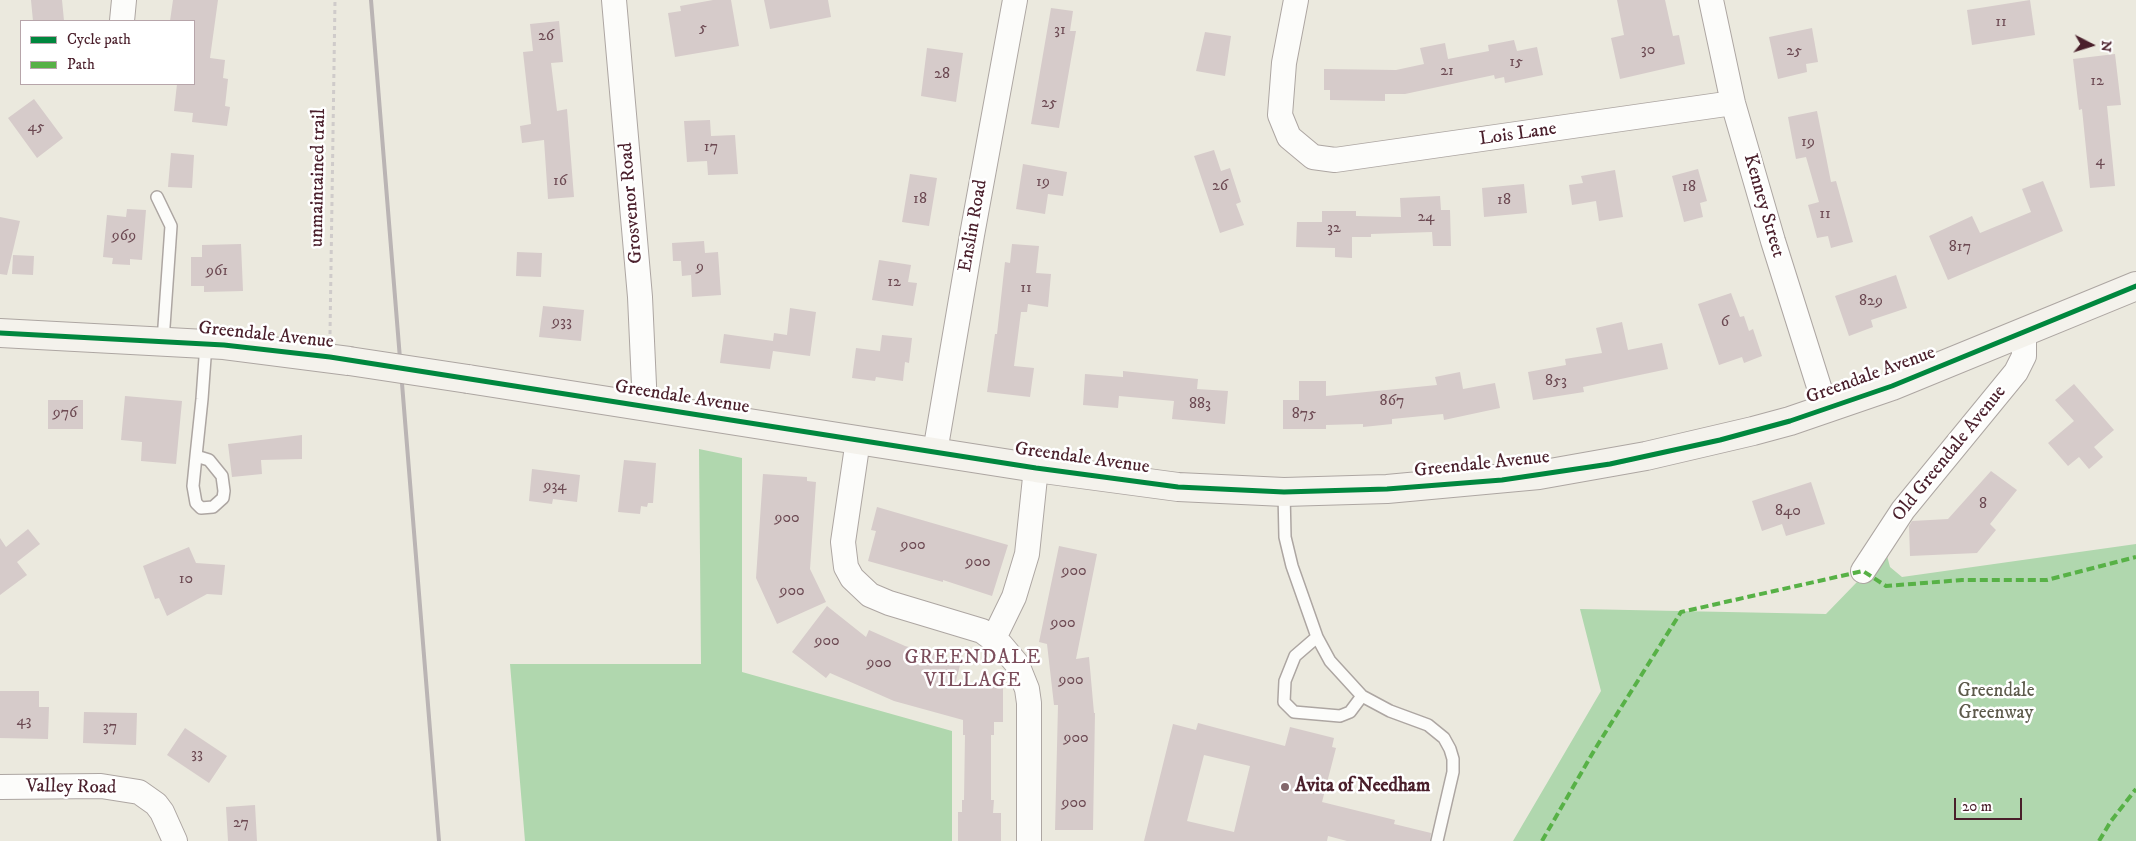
<!DOCTYPE html>
<style>
body{margin:0}
#map{position:relative;width:2136px;height:841px;overflow:hidden;background:#ebe9de;font-family:"IM FELL DW Pica",serif}
canvas{display:block}
.legend{position:absolute;left:20px;top:20px;width:175px;height:65px;box-sizing:border-box;background:#fff;border:1px solid #b7a5aa;margin:0;padding:6px 9px;list-style:none;font-size:15px;color:#4a1f2b}
.legend li{display:flex;align-items:center;gap:10px;height:25px}
.legend b{width:25px;border:1px solid #b7a5aa}
.north{position:absolute;left:2066px;top:20px;width:50px;height:50px;-webkit-text-stroke:4px #fff;paint-order:stroke;rotate:95deg;font-size:14px;font-weight:700;line-height:20px;text-align:center;color:#4a1f2b}
.north::after{content:'';display:block;margin:auto;width:18px;height:22px;background:#4a1f2b;clip-path:polygon(50% 0,100% 100%,50% 72%,0 100%)}
.scale{position:absolute;left:1954px;top:798px;width:68px;height:22px;box-sizing:border-box;border:2px solid #4a1f2b;border-top:0;padding-left:6px;font-size:15px;line-height:18px;white-space:nowrap;color:#4a1f2b;-webkit-text-stroke:4px #fff;paint-order:stroke}
</style>
<div id="map">
<canvas width="2136" height="841"></canvas>
<ul class="legend">
<li><b style="height:6px;background:#00873e"></b>Cycle path</li>
<li><b style="height:6px;background:#57b146"></b>Path</li>
</ul>
<div class="north">N</div>
<div class="scale">20 m</div>
</div>
<script>
const c = document.querySelector('canvas').getContext('2d');
c.lineJoin = 'round';
function fill(path, color) { c.fillStyle = color; c.fill(path, 'evenodd'); }
const toPath = rows => new Path2D(rows.map(r => 'M' + r).join(''));
function trace(path, color, width, dash) { c.strokeStyle = color; c.lineWidth = width; c.lineCap = dash ? 'butt' : 'round'; c.setLineDash(dash || []); c.stroke(path); }
function drawText(font, color, halo, rows, align = 'center') {
  c.font = font + ' "IM FELL DW Pica",serif'; c.lineWidth = 5; c.setLineDash([]); c.textBaseline = 'middle'; c.strokeStyle = halo; c.fillStyle = color; for (const [text, x, y, turn = 0] of rows) {
    c.save(); c.translate(x, y); c.rotate((+turn || 0) * Math.PI / 180); c.textAlign = isNaN(turn) ? turn : align; if (halo) c.strokeText(text, 0, 0); c.fillText(text, 0, 0); c.restore();
  }
}
fill(toPath([
 [699,449,742,458,742,672,952,731,952,841,525,841,510,664,701,664],
 [2136,544,2136,841,1513,841,1601,691,1580,609,1826,614,1886,552,1890,567,1902,577]
]), '#b0d7ae');
fill(toPath([
 [31,0,62,0,64,21,33,21],
 [173,0,218,0,210,58,225,60,223,78,228,79,225,106,230,107,227,126,192,122,193,113,174,111,177,84,194,84,194,21,170,21],
 [713,0,731,0,739,46,675,57,668,13,681,11,680,6],
 [764,0,828,0,831,17,770,29],
 [1617,0,1665,0,1673,36,1679,35,1685,64,1620,79,1611,38,1624,35],
 [2030,0,2035,35,1972,45,1967,10],
 [1051,8,1073,11,1070,31,1076,31,1059,128,1031,124],
 [559,21,563,62,551,63,557,111,567,109,574,197,548,199,544,140,522,143,520,126,531,124,523,52,533,51,530,24],
 [1812,28,1818,62,1806,64,1807,72,1778,79,1769,37],
 [1205,32,1231,36,1225,76,1196,71],
 [1514,40,1517,51,1537,47,1543,75,1505,83,1504,77,1495,79,1494,75,1405,94,1385,94,1385,101,1330,100,1330,90,1324,90,1324,69,1396,70,1424,64,1420,48,1445,43,1448,59,1489,51,1488,45],
 [927,48,963,53,956,102,921,96],
 [2115,54,2121,105,2107,106,2115,186,2090,188,2082,109,2079,110,2073,59],
 [34,99,63,138,37,158,8,118],
 [1817,111,1831,182,1836,181,1853,242,1831,248,1828,236,1817,238,1808,205,1819,202,1806,157,1796,159,1788,117],
 [710,120,711,136,735,135,738,174,708,175,707,161,687,162,684,121],
 [1214,150,1221,171,1230,168,1241,202,1236,204,1244,225,1220,233,1194,156],
 [171,153,194,155,192,188,168,187],
 [1023,164,1067,172,1063,196,1048,194,1045,214,1016,209],
 [1698,169,1707,201,1700,203,1703,217,1684,222,1672,176],
 [1615,170,1623,217,1599,221,1596,201,1572,205,1569,185,1583,183,1581,176],
 [910,174,937,178,929,226,902,222],
 [2043,181,2063,231,1948,280,1929,236,1972,216,1980,233,2031,212,2022,189],
 [1524,184,1527,213,1484,217,1482,188],
 [1440,196,1441,210,1450,210,1451,246,1433,246,1432,232,1371,234,1371,237,1352,237,1352,258,1335,257,1335,248,1296,247,1297,222,1322,222,1322,211,1356,211,1356,216,1401,217,1400,198],
 [127,209,146,210,142,260,130,259,130,265,112,264,113,258,103,257,107,215,126,217],
 [0,217,20,221,7,275,0,274],
 [704,241,705,253,718,252,721,295,692,297,691,275,682,276,681,261,673,261,672,243],
 [241,244,243,291,204,292,204,286,191,286,191,257,202,257,202,245],
 [1012,244,1039,246,1036,273,1051,274,1048,307,1028,304,1027,312,1021,312,1014,366,1034,368,1030,397,987,392,995,334,997,334,1005,262,1010,263],
 [517,252,542,253,541,277,516,276],
 [13,255,34,256,33,275,12,274],
 [879,260,911,265,908,282,917,283,913,306,872,300],
 [1896,275,1907,308,1871,320,1873,327,1849,336,1835,296],
 [1731,293,1740,317,1744,316,1749,331,1753,329,1762,356,1744,363,1742,357,1719,365,1698,304],
 [543,306,584,310,581,341,539,337],
 [790,308,816,312,810,356,773,351,770,369,720,363,724,334,773,341,774,333,787,335],
 [1622,322,1628,350,1662,343,1668,369,1583,387,1584,392,1533,400,1528,372,1566,365,1565,359,1602,353,1596,328],
 [882,335,912,338,909,363,905,362,903,381,876,377,875,381,852,378,856,348,880,351],
 [1123,371,1198,379,1197,389,1228,391,1225,424,1172,419,1174,401,1119,396,1118,408,1083,405,1085,374,1123,377],
 [1460,372,1463,389,1495,383,1500,408,1444,420,1443,414,1392,419,1392,424,1363,427,1363,424,1326,425,1326,429,1283,429,1283,400,1299,400,1299,381,1326,381,1326,396,1437,385,1435,377],
 [2074,384,2114,430,2094,447,2103,457,2089,469,2079,457,2068,466,2048,443,2074,421,2055,400],
 [125,396,182,401,176,464,141,461,142,442,121,440],
 [48,400,83,400,83,429,48,429],
 [302,435,302,459,261,460,262,474,232,477,228,444],
 [624,460,656,463,653,503,648,503,647,507,641,506,640,514,618,512],
 [532,469,580,475,577,502,553,499,552,504,529,501],
 [1991,471,2017,490,1990,524,1996,530,1977,553,1910,556,1909,526,1912,521,1948,519],
 [763,474,807,477,807,481,816,482,810,569,826,602,777,624,756,578],
 [1811,482,1825,524,1786,536,1782,524,1762,531,1752,501],
 [877,507,1008,545,992,596,943,580,943,582,868,561,876,531,871,530],
 [28,529,40,544,17,562,27,575,0,595,0,538,6,547],
 [1059,546,1097,554,1076,659,1089,657,1094,713,1095,713,1093,830,1055,830,1058,705,1054,705,1047,644,1039,642],
 [189,547,196,563,225,565,222,595,207,594,167,616,159,598,155,599,143,566],
 [827,606,866,637,869,630,905,646,961,661,955,685,1003,685,1003,722,994,722,994,735,991,735,991,800,994,800,993,813,1001,813,1001,841,958,841,958,812,962,812,962,800,964,800,965,735,963,735,963,720,894,701,830,673,826,678,792,652],
 [0,691,39,691,39,707,49,707,48,739,0,738],
 [84,712,137,713,136,745,83,743],
 [1198,723,1285,746,1290,727,1334,738,1332,747,1336,748,1322,802,1395,820,1394,824,1431,833,1430,841,1347,841,1328,836,1327,841,1144,841,1173,724,1196,730],
 [1204,755,1250,766,1234,832,1187,821],
 [185,728,227,756,209,783,167,755],
 [255,805,257,841,228,841,226,807]
]), '#d6cbca');
const lane = toPath([
 [157,197,171,226,163,341],
 [196,456,209,460,222,476,224,491,223,498,213,507,201,508,196,503,193,486,196,456,202,399,206,344],
 [1284,492,1285,537,1292,566,1317,637,1330,661,1362,696,1390,711,1428,725,1444,738,1450,749,1453,759,1453,772,1437,841],
 [1317,637,1295,656,1285,681,1284,702,1294,712,1340,716,1350,712,1362,696]
]);
const street = toPath([
 [614,0,640,297,645,407],
 [1296,0,1284,63,1280,115,1289,137,1313,157,1335,160,1733,103],
 [1711,0,1733,103,1773,241,1826,409],
 [122,21,124,0],
 [858,440,843,542,846,567,852,578,870,595,889,603,982,631,1001,645,1017,664,1027,689,1029,703,1029,841],
 [935,452,972,235,1015,0],
 [1863,571,1903,510,2016,372,2024,356,2024,340,2022,334],
 [994,638,1014,597,1027,554,1036,468],
 [0,787,101,786,139,792,156,804,162,812,175,841]
]);
const secondary = toPath([
 [0,333,224,345,349,361],
 [468,379,1036,468,1178,487,1284,492,1387,489,1539,475,1646,456,1753,431,1790,421,1892,386,2136,286]
]);
trace(lane, '#ada6a2', 14);
trace(street, '#ada6a2', 26);
trace(secondary, '#ada6a2', 30);
trace(toPath([
 [330,334,335,0]
]), '#cfcbca', 3, [4, 4]);
trace(lane, '#fcfcfa', 11);
trace(street, '#fcfcfa', 24);
trace(secondary, '#f4f2ec', 28);
trace(toPath([
 [371,0,439,841]
]), '#bab4b4', 4);
const secondaryBridge = toPath([
 [349,361,468,379]
]);
trace(secondaryBridge, '#ada6a2', 30, []);
trace(secondaryBridge, '#f4f2ec', 28);
trace(toPath([
 [1542,841,1595,749,1681,612,1863,571,1886,586,1962,580,2047,580,2136,557],
 [2099,841,2111,821,2136,789]
]), '#57b146', 4, [8, 4]);
trace(toPath([
 [0,333,224,345,330,357,1036,468,1178,487,1284,492,1387,489,1502,480,1610,464,1720,440,1790,421,1892,386,2136,286]
]), '#00873e', 5);
for (const [x, y, r, color] of [
 [1285,787,5,"#82666a"]
]) { const dot = new Path2D(); dot.arc(x, y, r, 0, 2 * Math.PI); c.fillStyle = color; c.fill(dot); trace(dot, '#fff', 2); }
drawText('16px', '#6d4a53', null, [
 ["11",2001,23],
 ["5",703,29],
 ["31",1060,31],
 ["26",546,37],
 ["30",1648,51],
 ["25",1794,52],
 ["15",1516,63],
 ["21",1447,72],
 ["28",942,75],
 ["12",2097,82],
 ["25",1049,104],
 ["45",36,128],
 ["19",1808,143],
 ["17",711,148],
 ["4",2100,162],
 ["16",560,182],
 ["19",1043,183],
 ["26",1220,187],
 ["18",1689,188],
 ["18",920,200],
 ["18",1504,201],
 ["11",1825,215],
 ["24",1426,218],
 ["32",1334,229],
 ["969",124,237],
 ["817",1960,248],
 ["9",700,268],
 ["961",217,272],
 ["12",894,283],
 ["11",1026,289],
 ["829",1871,302],
 ["933",562,323],
 ["6",1725,323],
 ["853",1556,382],
 ["867",1392,402],
 ["883",1200,405],
 ["976",65,414],
 ["875",1304,415],
 ["934",555,487],
 ["8",1983,505],
 ["840",1788,512],
 ["900",787,519],
 ["900",913,546],
 ["900",978,563],
 ["900",1074,572],
 ["10",186,580],
 ["900",792,592],
 ["900",1063,624],
 ["900",827,642],
 ["900",879,664],
 ["900",1071,681],
 ["43",24,722],
 ["37",110,728],
 ["900",1076,739],
 ["33",197,755],
 ["900",1074,804],
 ["27",241,824]
]);
drawText('19px', '#4a1f2b', '#fff', [
 ["Lois Lane",1518,135,-8],
 ["unmaintained trail",319,178,-89],
 ["Grosvenor Road",632,203,-95],
 ["Kenney Street",1763,206,74],
 ["Enslin Road",974,226,-80],
 ["Greendale Avenue",266,336,6],
 ["Greendale Avenue",1871,376,-20],
 ["Greendale Avenue",682,398,9],
 ["Old Greendale Avenue",1950,454,-51],
 ["Greendale Avenue",1082,459,8],
 ["Greendale Avenue",1482,465,-6],
 ["Valley Road",71,788,1]
]);
drawText('19px', '#5d5a4b', '#fff', [
 ["Greendale",1996,692],
 ["Greenway",1996,714]
]);
drawText('bold 19px', '#4a1f2b', '#fff', [
 ["Avita of Needham",1295,787]
], 'left');
c.letterSpacing = '1px';
drawText('20px', '#7b4d5b', '#fff', [
 ["GREENDALE",973,659],
 ["VILLAGE",973,682]
]);
c.letterSpacing = '0px';
</script>
